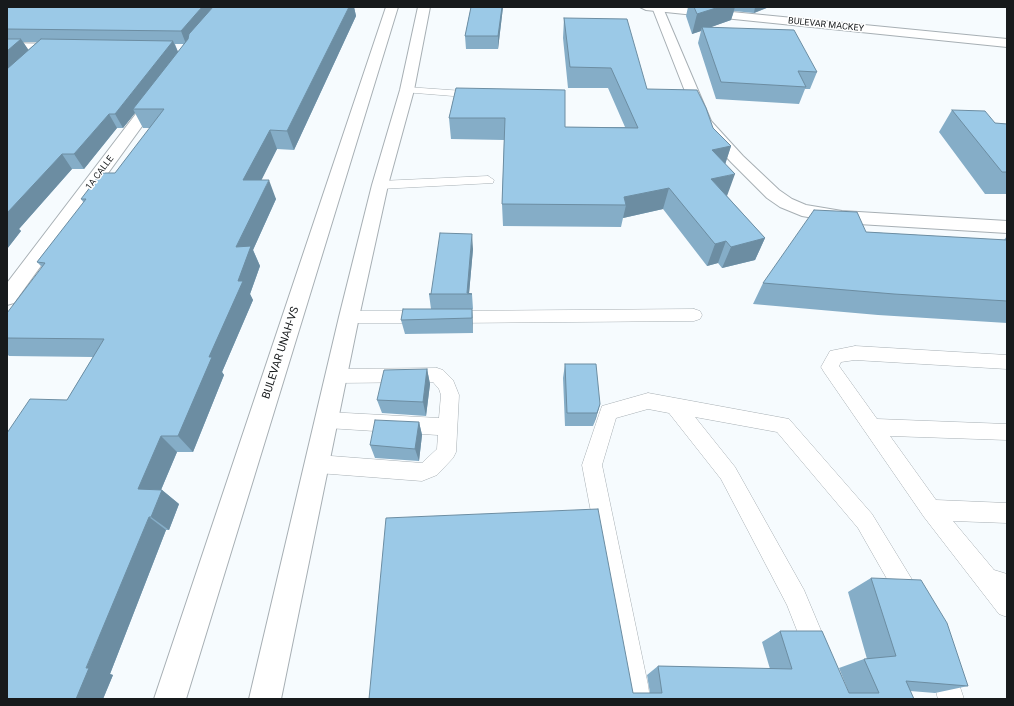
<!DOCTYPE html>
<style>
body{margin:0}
#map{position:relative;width:1014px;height:706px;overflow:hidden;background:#f6fbfe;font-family:Roboto,sans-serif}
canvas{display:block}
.frame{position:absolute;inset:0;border:8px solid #171a1c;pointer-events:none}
</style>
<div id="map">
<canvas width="1014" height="706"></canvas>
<div class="frame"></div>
</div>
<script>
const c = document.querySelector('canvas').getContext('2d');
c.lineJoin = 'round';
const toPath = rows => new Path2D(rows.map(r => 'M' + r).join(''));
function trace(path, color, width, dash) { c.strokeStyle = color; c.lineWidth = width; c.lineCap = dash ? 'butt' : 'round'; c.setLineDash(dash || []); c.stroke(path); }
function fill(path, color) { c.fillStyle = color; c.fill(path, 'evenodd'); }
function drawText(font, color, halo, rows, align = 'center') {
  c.font = font + ' Roboto,sans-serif'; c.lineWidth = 3; c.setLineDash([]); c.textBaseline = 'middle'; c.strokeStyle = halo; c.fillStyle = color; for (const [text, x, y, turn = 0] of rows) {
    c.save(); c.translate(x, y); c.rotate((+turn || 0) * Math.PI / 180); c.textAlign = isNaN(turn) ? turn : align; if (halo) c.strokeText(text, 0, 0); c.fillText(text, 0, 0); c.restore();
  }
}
const service = toPath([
 [407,87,478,92,483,95,478,98,403,92,402,90,407,87],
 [488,176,494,180,493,183,380,189,373,185,380,181,488,176],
 [694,309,700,311,702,315,700,319,694,321,451,323,445,321,443,317,445,313,451,311,694,309],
 [349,311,424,311,430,313,432,317,430,321,424,323,349,323,343,321,341,317,343,313,349,311],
 [855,346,1007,355,1007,369,855,360,841,362,839,366,877,419,1007,424,1007,440,890,436,936,500,1007,503,1007,523,953,521,994,570,1007,574,1007,617,999,614,924,517,824,372,821,367,830,351,855,346],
 [437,368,443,370,453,380,459,395,456,452,453,458,437,475,422,481,318,473,311,470,308,464,311,458,318,455,422,463,437,449,438,435,327,428,320,426,318,420,320,414,327,412,439,418,441,395,439,389,433,382,336,383,330,381,327,376,330,371,336,369,437,368],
 [648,393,789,419,872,514,919,591,922,599,919,607,911,610,903,607,858,528,777,432,695,417,735,467,804,590,830,652,827,661,818,664,809,661,787,605,721,479,669,413,648,409,616,418,602,465,648,685,650,699,624,699,624,685,582,465,602,406,648,393],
 [942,657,951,660,964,699,938,699,930,669,933,660,942,657]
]);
const minor = toPath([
 [652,7,663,8,711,121,743,156,779,190,792,199,806,205,842,211,1007,221,1007,233,842,223,802,216,780,207,767,198,731,162,707,136,697,122,652,7],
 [7,43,61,44,67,48,61,52,7,51,7,43],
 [156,93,161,94,163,97,161,100,14,303,7,305,7,283,151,94,156,93]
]);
const secondary = toPath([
 [386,7,398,7,186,699,154,699,386,7],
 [418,7,430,7,414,90,388,185,359,317,281,699,249,699,339,317,372,185,400,90,418,7],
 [640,7,681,7,1007,39,1007,47,646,10,640,7]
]);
trace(service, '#a7afb4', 1);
trace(minor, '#a7afb4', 2);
trace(secondary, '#a7afb4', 2);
fill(service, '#fff');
fill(minor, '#fff');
fill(secondary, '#fff');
fill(toPath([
 [7,7,210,10,213,7,354,7,356,16,294,150,277,149,261,180,276,199,253,250,260,266,250,294,253,300,222,372,224,375,193,452,177,452,161,490,162,490,179,504,169,530,166,530,110,674,113,675,103,699,67,400,93,357,9,356,7,354,7,338,42,267,37,262,84,203,81,199,115,173,150,128,143,128,135,113,123,128,117,128,84,169,72,169,19,229,21,231,7,249],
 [23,42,37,42,28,50],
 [175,44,184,44,178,52],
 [471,7,503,7,498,49,466,49,465,36],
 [688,7,769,7,754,13,734,11,731,20,711,27,817,72,810,89,805,89,799,104,716,99,698,43,701,31,692,34,686,16],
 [564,18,647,89,713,128,731,146,725,164,727,196,765,238,755,260,722,268,718,263,707,266,663,209,623,218,621,227,503,226,502,204,504,140,451,139,449,118,456,88,565,127,625,127,608,88,568,88,563,38],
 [952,110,995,123,1007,124,1007,194,985,194,939,132],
 [866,232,1004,240,1007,236,1007,323,878,315,753,304,763,283],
 [473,249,469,293,472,294,473,309,431,309,429,294,431,294],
 [472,309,473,333,405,334,401,320],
 [565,364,600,404,596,418,593,426,565,426,563,378],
 [427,369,430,384,426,416,382,413,377,400],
 [419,422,422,435,419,461,375,458,370,445],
 [871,578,968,686,935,693,910,691,914,699,633,693,650,693,647,675,658,666,770,669,762,642,780,631,849,693,839,668,864,659,867,659,848,592]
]), '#85adc7');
fill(toPath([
 [202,7,213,7,210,10,212,14,186,44,181,31],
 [349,7,354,7,356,16,294,150,287,131],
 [502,7,503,7,498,49,498,36],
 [719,7,735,7,731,20,703,30,702,27,701,31,692,34,697,14],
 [755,7,769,7,754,13],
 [21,39,30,52,7,73,7,51],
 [173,41,179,54,133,109,135,113,123,128,115,114],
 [109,114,117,128,84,169,74,154],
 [270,130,277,149,252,199,243,180],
 [731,146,724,168,712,150],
 [62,154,72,169,19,229,21,231,7,249,7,213],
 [735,174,727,196,711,179],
 [269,180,276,199,253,250,260,266,250,294,253,300,222,372,224,375,193,452,178,436,238,281,236,247],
 [669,188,663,209,623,218,626,205,624,197],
 [472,234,473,249,469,294,467,294],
 [765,238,755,260,722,268,731,247],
 [726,241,718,263,707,266,715,244],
 [472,309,473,324,473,333,472,318],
 [427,369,430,384,426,416,423,402],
 [600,404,596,418,593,426,597,413],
 [419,422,422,435,419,461,415,449],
 [161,436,177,452,155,504,138,489],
 [162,490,179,504,169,530,151,517],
 [149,517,166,530,110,674,113,675,103,699,76,699,86,668]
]), '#6c8da2');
const building = toPath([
 [7,7,202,7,181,31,7,29,7,7],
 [213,7,349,7,287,131,270,130,243,180,269,180,236,247,251,246,238,281,243,281,209,357,212,357,178,436,161,436,138,489,162,490,151,517,149,517,86,668,89,668,76,699,7,699,7,433,30,399,67,400,104,339,7,338,7,313,45,263,37,262,86,199,81,199,101,173,115,173,164,109,133,109,188,39,189,34,213,7],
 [471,7,502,7,498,36,465,36,471,7],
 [694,7,719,7,697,14,694,7],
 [564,18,627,19,647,89,697,90,706,108,713,128,731,146,712,150,735,174,711,179,765,238,731,247,726,241,715,244,669,188,624,197,626,205,502,204,505,118,449,118,456,88,565,90,565,127,638,128,611,68,570,67,564,18],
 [702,27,794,30,817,72,798,71,806,87,721,82,702,27],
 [7,39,21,39,7,51,7,39],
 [41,39,173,41,115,114,109,114,74,154,62,154,7,213,7,69,41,39],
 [952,110,985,111,995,123,1007,124,1007,172,1002,172,952,110],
 [814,210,857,212,866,232,1007,240,1007,301,894,294,763,283,814,210],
 [440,233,472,234,467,293,472,294,429,294,431,294,440,233],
 [403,309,472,309,472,318,401,320,403,309],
 [565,364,596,364,600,404,597,413,567,413,565,364],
 [427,369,423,402,377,400,384,370,427,369],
 [375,420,419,422,415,449,370,445,375,420],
 [598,509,633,693,662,693,658,666,792,669,780,631,822,631,849,693,879,693,864,659,896,656,871,578,921,580,947,623,968,686,906,681,914,699,369,699,386,518,598,509]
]);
fill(building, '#9bc9e7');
trace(building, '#6c8da2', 1);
drawText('9px', '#171a1c', '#fff', [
 ["BULEVAR MACKEY",826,25,6],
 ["1A CALLE",100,173,-53]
]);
drawText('11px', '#171a1c', '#fff', [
 ["BULEVAR UNAH-VS",281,353,-72]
]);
</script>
